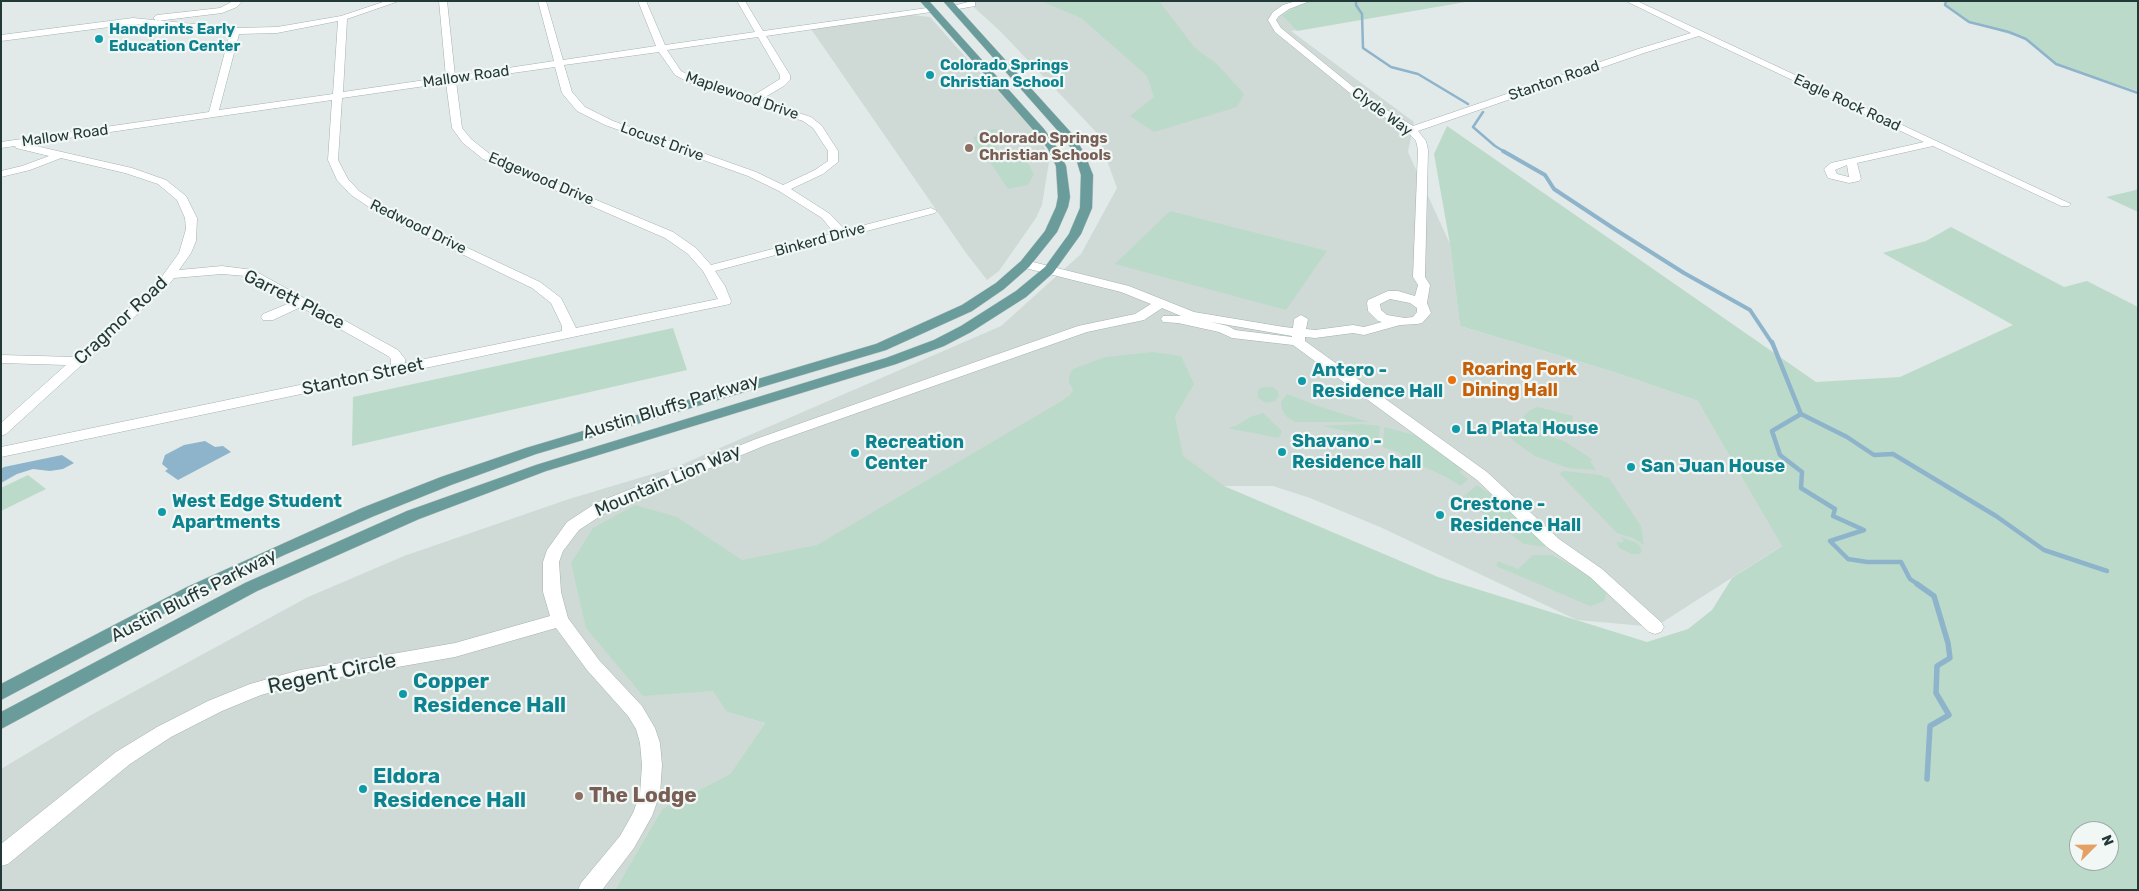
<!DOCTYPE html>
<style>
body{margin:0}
#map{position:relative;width:2139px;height:891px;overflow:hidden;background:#e1eae8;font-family:Rubik,sans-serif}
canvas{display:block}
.frame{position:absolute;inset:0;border:2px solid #233938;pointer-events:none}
.north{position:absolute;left:2069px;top:821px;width:50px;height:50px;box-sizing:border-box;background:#f1f7f5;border:1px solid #9faba9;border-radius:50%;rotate:67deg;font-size:14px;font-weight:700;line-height:20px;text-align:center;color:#233938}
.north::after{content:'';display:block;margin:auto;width:18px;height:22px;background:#e5a064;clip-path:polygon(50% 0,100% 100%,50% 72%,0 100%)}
</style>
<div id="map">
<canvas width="2139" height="891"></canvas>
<div class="frame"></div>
<div class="north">N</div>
</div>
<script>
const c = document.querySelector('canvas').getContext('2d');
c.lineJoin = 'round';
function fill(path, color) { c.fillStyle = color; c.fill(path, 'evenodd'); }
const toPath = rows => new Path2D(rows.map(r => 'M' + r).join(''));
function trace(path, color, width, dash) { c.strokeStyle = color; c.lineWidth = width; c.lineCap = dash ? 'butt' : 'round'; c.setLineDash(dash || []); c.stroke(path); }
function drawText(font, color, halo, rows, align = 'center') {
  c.font = font + ' Rubik,sans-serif'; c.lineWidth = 4.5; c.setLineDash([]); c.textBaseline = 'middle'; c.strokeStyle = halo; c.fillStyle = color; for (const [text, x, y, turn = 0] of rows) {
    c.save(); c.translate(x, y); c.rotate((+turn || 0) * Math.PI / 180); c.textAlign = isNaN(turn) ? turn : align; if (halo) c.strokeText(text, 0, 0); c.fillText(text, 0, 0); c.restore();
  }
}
fill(toPath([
 [967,1,1471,1,1291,31,1414,122,1408,152,1450,244,1460,326,1614,372,1698,401,1770,499,1783,545,1655,627,1577,620,1380,527,1310,498,1273,486,1199,486,727,712,765,723,730,774,662,809,615,890,1,890,1,769,91,715,308,597,404,556,569,499,676,467,1001,326,1081,254,1117,188,1097,133,1000,31],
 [912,15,930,17,969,61,1036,130,1047,153,1049,162,1042,205,1036,218,999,271,987,280,966,253,811,29]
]), '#cfdad7');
fill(toPath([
 [1041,1,1159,1,1195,48,1217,64,1244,94,1237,107,1154,132,1130,116,1154,97,1147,76,1081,18],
 [1306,1,1471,1,1297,31,1282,15],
 [1946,1,2138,1,2138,91,2056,64,2026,39,1969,22,1945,5],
 [1447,126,1816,382,1900,377,2013,325,1883,253,1926,241,1951,227,2064,287,2087,281,2138,307,2138,890,615,890,662,809,730,774,765,723,727,712,713,691,643,696,586,628,571,563,593,528,635,505,677,517,742,560,817,545,1060,402,1070,395,1073,390,1069,382,1069,376,1073,369,1105,357,1153,352,1181,356,1194,384,1175,416,1183,456,1224,486,1438,577,1647,642,1688,629,1712,610,1732,578,1782,546,1698,401,1614,372,1460,326,1450,244,1434,154],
 [2079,831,2109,831,2109,861,2079,861],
 [993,129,1014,134,1018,141,995,144,999,152,1004,152,1007,159,1024,156,1034,174,1028,185,1008,189,983,152,980,153,975,146,978,145,973,138,977,134,982,131],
 [2138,189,2138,212,2106,197,2132,191],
 [1170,211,1327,251,1286,310,1115,264],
 [673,328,687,370,352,446,353,397],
 [1263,387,1273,387,1278,391,1279,396,1275,401,1266,403,1258,398,1258,390],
 [1287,394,1318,406,1369,422,1296,422,1287,417,1282,410,1281,402],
 [1538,407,1573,416,1572,429,1567,433,1554,433,1529,426,1524,422,1523,417,1530,410],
 [1263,413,1282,431,1279,438,1227,428,1236,426,1250,417],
 [1361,424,1380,426,1378,446,1355,433,1322,426],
 [1498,425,1539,432,1566,442,1593,460,1590,461,1596,470,1568,468,1535,456,1516,443],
 [1384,427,1418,436,1464,469,1459,472,1468,479,1461,486,1444,476,1411,461,1398,452,1383,447],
 [1564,471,1601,475,1604,477,1609,478,1641,526,1644,545,1633,538,1617,533,1559,473],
 [28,475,46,489,1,511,1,488],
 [1477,485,1499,500,1547,543,1545,547,1524,544,1462,498],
 [1620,537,1635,542,1640,546,1642,552,1638,554,1632,554,1619,548,1616,541,1620,543,1624,541],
 [1533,555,1552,555,1591,576,1607,591,1604,601,1590,606,1496,566,1498,561,1518,569]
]), '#bcdaca');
fill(toPath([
 [205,441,215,447,223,446,231,452,178,480,165,471,168,469,162,464,165,455,184,445],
 [62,455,74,463,63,469,50,471,33,469,17,474,1,483,1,469,4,467]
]), '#8eb4cb');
trace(toPath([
 [1356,1,1356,5,1362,14,1363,48,1391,67,1418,74,1468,104],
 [1946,1,1945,5,1969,22,2009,32,2026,39,2056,64,2138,93],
 [1483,112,1473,127,1495,146,1505,152]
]), '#8eb4cb', 2.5);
trace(toPath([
 [1503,151,1545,175,1554,189,1616,230,1684,273,1750,310,1772,343]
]), '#8eb4cb', 4);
trace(toPath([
 [1772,342,1801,414,1772,431,1780,455,1802,472,1801,488,1835,509,1833,516,1864,530,1830,541,1848,559,1867,562,1901,562,1910,579,1919,585],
 [1801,414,1847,437,1874,455,1893,454,1996,516,2044,550,2107,571]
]), '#8eb4cb', 4.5);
trace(toPath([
 [1917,584,1934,596,1948,643,1950,658,1937,666,1936,693,1949,715,1930,726,1927,779]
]), '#8eb4cb', 5.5);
const minor = toPath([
 [233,1,242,1,237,7,222,13,157,21,153,18,157,15,220,8,233,1],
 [386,1,399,1,347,19,343,92,446,77,439,1,447,1,455,76,554,61,538,1,546,1,563,60,656,46,638,1,646,1,665,45,755,32,737,1,745,1,763,31,934,7,935,9,931,12,766,36,790,75,790,80,784,86,760,100,811,117,822,126,838,151,838,162,823,174,791,189,830,214,845,230,931,208,937,211,935,213,715,271,725,286,731,301,730,304,1,457,1,447,391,366,391,359,388,356,301,307,273,320,263,320,261,317,263,314,292,302,246,276,222,274,174,278,166,288,6,434,1,436,1,423,66,365,1,363,1,355,75,357,158,282,179,253,186,229,185,218,177,200,158,184,125,173,61,158,30,170,1,177,1,171,22,166,49,156,16,148,15,146,1,148,1,142,209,112,230,33,133,24,1,41,1,35,133,18,235,28,277,27,341,16,386,1],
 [338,21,333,94,219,110,239,34,277,33,338,21],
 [758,37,780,75,780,79,751,97,694,78,681,71,667,50,758,37],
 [659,52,675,75,688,82,803,121,813,128,828,151,828,161,815,170,783,185,756,172,613,121,585,107,572,92,564,65,659,52],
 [555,67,562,93,577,111,605,125,748,176,779,191,822,218,834,233,711,265,696,248,673,232,503,161,491,155,471,139,462,128,456,81,555,67],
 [446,83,452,128,463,143,483,159,665,238,688,254,703,271,718,299,576,328,561,298,540,282,389,211,359,191,348,179,338,160,342,98,446,83],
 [332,100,328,160,337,180,351,195,381,215,532,288,551,303,562,326,562,331,405,363,405,359,398,350,253,270,222,266,179,270,191,253,196,241,197,218,186,196,166,180,132,168,27,144,332,100],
 [972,1,975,2,975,6,953,10,949,7,972,1],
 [1296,1,1310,1,1289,9,1279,16,1276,20,1281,28,1367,98,1413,126,1638,49,1691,33,1626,1,1637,1,2071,204,2069,206,2061,206,1933,146,1857,163,1861,179,1859,181,1849,183,1828,178,1824,169,1831,163,1924,142,1699,36,1644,53,1418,131,1426,141,1428,150,1425,277,1430,285,1427,303,1431,313,1422,323,1417,324,1400,325,1364,335,1353,333,1315,338,1305,337,1305,341,1487,472,1559,539,1602,569,1661,622,1664,627,1661,632,1655,634,1649,632,1590,577,1547,547,1477,480,1293,345,1232,338,1219,332,1178,323,1163,322,1161,319,1163,316,1181,316,1162,308,1144,320,1087,332,766,445,630,501,608,511,579,530,563,551,559,562,561,592,568,618,599,660,642,706,655,728,660,743,662,765,660,794,652,816,634,848,602,890,578,890,581,883,620,836,633,813,640,794,642,765,640,743,636,729,628,716,587,670,556,628,455,657,300,684,261,695,222,711,171,737,130,764,8,864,1,866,1,844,116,752,157,727,208,701,250,684,300,670,455,643,550,616,543,592,543,562,547,550,567,522,596,503,756,439,1078,326,1135,314,1151,304,1121,292,1021,267,1019,264,1021,261,1025,260,1129,286,1194,312,1284,327,1293,328,1294,319,1301,315,1308,319,1306,329,1315,330,1353,325,1364,327,1382,322,1378,321,1368,311,1367,303,1368,300,1388,291,1398,291,1415,296,1418,285,1413,277,1418,150,1416,141,1408,132,1361,102,1275,32,1268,20,1273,12,1283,5,1296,1],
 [1847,165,1849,177,1837,174,1835,170,1847,165],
 [1390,299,1410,303,1417,308,1417,312,1413,317,1405,318,1387,315,1381,310,1380,304,1390,299],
 [1211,322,1292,336,1292,337,1235,330,1228,326,1211,322]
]);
const major = toPath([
 [920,1,929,1,1044,129,1058,149,1066,166,1070,197,1068,207,1057,232,1029,267,1004,289,972,311,886,350,536,454,451,485,374,516,284,555,199,595,1,700,1,684,187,587,362,508,441,477,526,448,876,344,962,305,996,283,1021,261,1045,231,1056,207,1058,197,1056,166,1048,149,1036,133,920,1],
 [943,1,952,1,1075,137,1085,155,1093,175,1092,208,1081,234,1053,273,1026,297,971,332,944,346,896,364,546,471,419,519,257,591,1,729,1,712,245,583,407,511,536,465,886,358,934,340,961,326,1016,291,1045,267,1069,234,1080,208,1081,175,1075,155,1066,140,943,1]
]);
trace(minor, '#a4b1b0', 1);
trace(major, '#bdc4c3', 1);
fill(minor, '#fff');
fill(major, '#699c9a');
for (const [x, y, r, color] of [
 [99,39,5,"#0f9aa8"],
 [930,75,5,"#0f9aa8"],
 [969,148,5,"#8d6e63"],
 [1452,380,5,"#e8710a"],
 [1302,381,5,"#0f9aa8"],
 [1456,429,5,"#0f9aa8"],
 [1282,452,5,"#0f9aa8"],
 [855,453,5,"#0f9aa8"],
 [1631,467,5,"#0f9aa8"],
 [162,512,5,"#0f9aa8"],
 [1440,515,5,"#0f9aa8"],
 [403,694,5,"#0f9aa8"],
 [363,789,5,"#0f9aa8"],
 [579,796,5,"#8d6e63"]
]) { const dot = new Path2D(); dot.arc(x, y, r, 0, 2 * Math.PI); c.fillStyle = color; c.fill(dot); trace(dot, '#f1f7f5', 2); }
drawText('bold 15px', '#0d838f', '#f1f7f5', [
 ["Handprints Early",109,30],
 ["Education Center",109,47],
 ["Colorado Springs",940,66],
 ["Christian School",940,83]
], 'left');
drawText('15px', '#233938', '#f1f7f5', [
 ["Mallow Road",466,77,-8],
 ["Stanton Road",1554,81,-19],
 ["Maplewood Drive",742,96,19],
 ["Eagle Rock Road",1847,103,25],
 ["Clyde Way",1382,112,36],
 ["Mallow Road",65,136,-8],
 ["Locust Drive",662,142,20],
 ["Edgewood Drive",541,179,23],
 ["Redwood Drive",418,227,26],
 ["Binkerd Drive",820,240,-15]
]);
drawText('bold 15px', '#785e54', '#f1f7f5', [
 ["Colorado Springs",979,139],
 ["Christian Schools",979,156]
], 'left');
drawText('18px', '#233938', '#f1f7f5', [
 ["Garrett Place",294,300,27],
 ["Cragmor Road",121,321,-43],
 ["Stanton Street",363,377,-12],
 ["Austin Bluffs Parkway",671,407,-17],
 ["Mountain Lion Way",668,481,-23],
 ["Austin Bluffs Parkway",194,596,-27]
]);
drawText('bold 18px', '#c56008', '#f1f7f5', [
 ["Roaring Fork",1462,370],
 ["Dining Hall",1462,391]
], 'left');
drawText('bold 18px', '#0d838f', '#f1f7f5', [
 ["Antero -",1312,371],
 ["Residence Hall",1312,392],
 ["La Plata House",1466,429],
 ["Shavano -",1292,442],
 ["Residence hall",1292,463],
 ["Recreation",865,443],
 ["Center",865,464],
 ["San Juan House",1641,467],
 ["West Edge Student",172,502],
 ["Apartments",172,523],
 ["Crestone -",1450,505],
 ["Residence Hall",1450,526]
], 'left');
drawText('21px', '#233938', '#f1f7f5', [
 ["Regent Circle",332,674,-12]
]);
drawText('bold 21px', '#0d838f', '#f1f7f5', [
 ["Copper",413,682],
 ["Residence Hall",413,706],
 ["Eldora",373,777],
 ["Residence Hall",373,801]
], 'left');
drawText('bold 21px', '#785e54', '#f1f7f5', [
 ["The Lodge",589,796]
], 'left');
</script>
